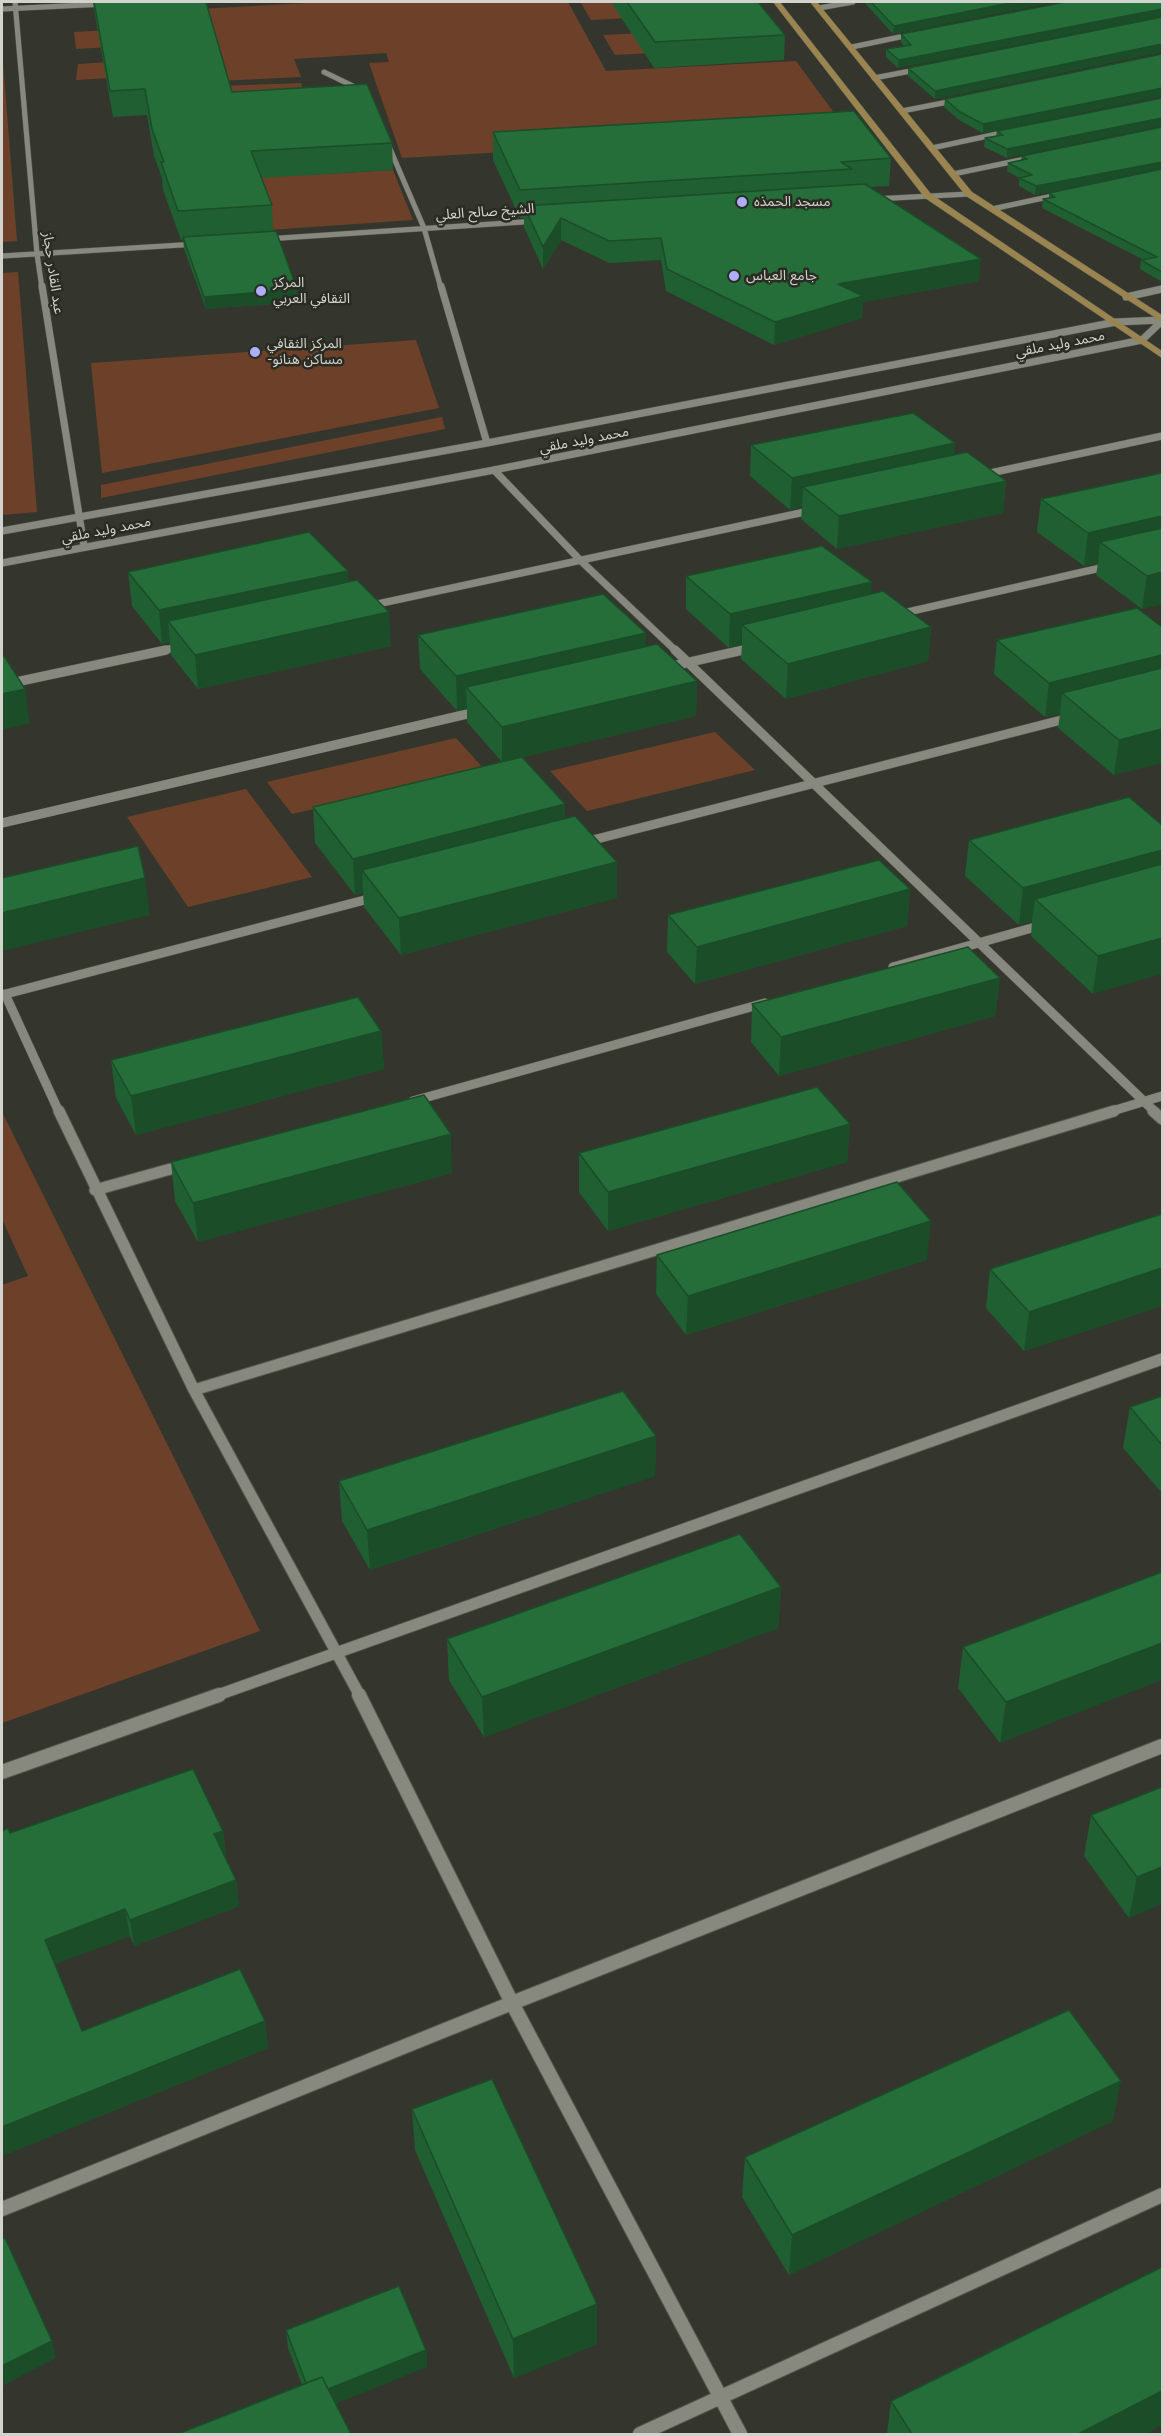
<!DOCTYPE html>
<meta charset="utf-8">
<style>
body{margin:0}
#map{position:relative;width:1164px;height:2436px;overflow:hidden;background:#34362d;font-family:Quicksand,sans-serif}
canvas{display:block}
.frame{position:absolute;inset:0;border:3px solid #d2d3cd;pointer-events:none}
</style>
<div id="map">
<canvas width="1164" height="2436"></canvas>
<div class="frame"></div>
</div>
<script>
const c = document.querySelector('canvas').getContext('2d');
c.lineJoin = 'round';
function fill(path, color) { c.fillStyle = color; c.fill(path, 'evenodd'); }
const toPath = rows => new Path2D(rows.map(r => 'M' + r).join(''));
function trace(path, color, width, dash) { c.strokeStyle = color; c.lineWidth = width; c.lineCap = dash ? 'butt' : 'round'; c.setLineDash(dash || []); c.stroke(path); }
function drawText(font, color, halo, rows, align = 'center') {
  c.font = font + ' Quicksand,"Noto Sans Arabic",sans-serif'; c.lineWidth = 5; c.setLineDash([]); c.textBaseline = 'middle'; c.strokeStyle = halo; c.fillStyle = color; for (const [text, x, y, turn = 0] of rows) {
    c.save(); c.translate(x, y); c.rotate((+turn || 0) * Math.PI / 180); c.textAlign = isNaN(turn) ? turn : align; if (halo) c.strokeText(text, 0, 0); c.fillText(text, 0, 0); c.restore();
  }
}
fill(toPath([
 [324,2,568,2,606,71,796,61,848,132,402,158,369,63,389,62,386,53,294,59,301,77,217,81,144,76,76,80,78,64,189,57,211,41,76,49,74,32,185,26,200,9],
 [615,2,747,2,755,11,591,20,581,3],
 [766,27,780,46,615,55,603,35],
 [2,49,17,241,2,242],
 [301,83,303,90,222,95,219,86],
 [249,152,307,175,393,170,413,220,269,230],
 [18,272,37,512,2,515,2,273],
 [416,340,439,408,102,473,91,363],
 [442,417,445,429,101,498,101,485],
 [715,732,755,770,587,811,550,771],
 [456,738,484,769,292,814,267,782],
 [246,789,312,877,188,907,127,817],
 [2,1112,260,1631,2,1723,2,1285,28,1276,2,1219]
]), '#6d4129');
const minorFar4 = toPath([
 [15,2,37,254,42,288],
 [819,8,853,2],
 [2,9,106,4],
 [852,47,914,34],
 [324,72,363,91],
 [874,78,921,69],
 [902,111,958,100],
 [387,142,424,228,441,288],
 [932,148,1011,131],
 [953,174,1035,157],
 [874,199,969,194],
 [992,209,1062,194],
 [266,239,538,221],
 [2,256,197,244]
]);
const minorFar3 = toPath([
 [42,286,84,546],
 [441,286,487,443],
 [1126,297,1162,289],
 [494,470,580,560,676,651],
 [981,475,1162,436],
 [2,531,487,443,1116,322,1162,320],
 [2,563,494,470,1142,340,1162,321],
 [368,606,814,510],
 [899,614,1109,566],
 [159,651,183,646],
 [737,651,755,647]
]);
const minorFar2 = toPath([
 [675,650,1155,1112],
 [668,667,743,650],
 [2,685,166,650],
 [2,823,480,711],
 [585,842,1073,717],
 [893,967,1046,924],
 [5,994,59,1112],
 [2,995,376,897],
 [413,1101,765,1003],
 [1109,1112,1162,1096]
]);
const minorFar1 = toPath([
 [59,1111,194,1390,360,1696],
 [1153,1111,1162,1119],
 [95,1190,185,1165],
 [194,1390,1114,1111],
 [215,1696,1162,1359]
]);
const minor = toPath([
 [359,1695,512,2003,740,2434],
 [2,1772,219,1695],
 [2,2209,512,2003,1162,1746],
 [640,2434,1162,2195]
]);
const major = toPath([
 [773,2,780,2,931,194,1162,351,1162,358,925,198,773,2],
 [810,2,817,2,972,192,1162,315,1162,322,966,196,810,2]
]);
trace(minorFar4, '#53544c', 6);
trace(minorFar3, '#53544c', 8);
trace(minorFar2, '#53544c', 10);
trace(minorFar1, '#53544c', 13);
trace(minor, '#53544c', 16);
trace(major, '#53544c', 1);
trace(minorFar4, '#87897e', 5);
trace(minorFar3, '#87897e', 7);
trace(minorFar2, '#87897e', 9);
trace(minorFar1, '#87897e', 11);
trace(minor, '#87897e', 14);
fill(major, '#9a8450');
fill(toPath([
 [93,2,206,2,232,92,392,143,393,170,261,178,272,205,273,231,298,302,206,309,184,249,183,239,181,240,163,190,162,178,154,156,147,115,113,117,95,15],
 [611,2,758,2,785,35,784,60,654,68],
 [864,2,1053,2,893,34],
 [1065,2,898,68,886,57,886,49,904,46,901,42,901,34],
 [1162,17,1162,53,1161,52,935,99,908,76,908,68],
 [1162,54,1162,97,1161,96,983,133,959,120,944,107,945,99],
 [1162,98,1007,158,984,147,985,138,996,136,997,131],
 [1162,127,1162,282,1140,269,1141,260,1144,260,1042,208,1043,199,1049,198,1049,193,1132,176,1035,195,1019,186,1019,178,1007,171,1008,163,1021,160,1022,156],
 [493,132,891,158,889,186,870,187,979,281,863,302,862,318,774,345,666,291,661,260,609,263,561,240,543,269,524,227,524,218,520,218,493,160],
 [955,443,954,455,1006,481,1003,513,837,549,801,519,802,507,790,510,750,476,751,445],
 [1162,473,1162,604,1142,609,1096,575,1098,563,1084,566,1037,532,1041,499],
 [128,572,349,582,391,646,198,689,171,655,170,642,162,644,132,606],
 [686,576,871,594,931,627,928,661,786,699,741,659,742,645,729,648,686,609],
 [1162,627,1114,775,1058,728,1060,714,1045,717,994,674,997,640],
 [646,633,645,647,697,681,696,716,502,762,467,722,467,709,457,711,420,669,418,635],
 [1129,797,1093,994,1031,936,1032,921,1019,925,965,876,969,840],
 [565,804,565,818,617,898,401,955,364,907,363,893,355,895,315,843,313,807],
 [910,889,907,926,695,984,667,952,668,915],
 [1000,978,995,1016,779,1076,751,1042,752,1004],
 [381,1031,384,1069,136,1135,116,1098,111,1060],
 [850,1124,847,1162,608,1231,579,1192,579,1153],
 [171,1162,452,1173,198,1242,175,1201],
 [1162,1214,1162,1306,1024,1351,986,1308,990,1269],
 [657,1255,927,1260,686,1335,656,1294],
 [1162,1396,1162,1493,1123,1448,1130,1407],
 [656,1436,655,1476,370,1570,342,1521,339,1481],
 [1162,1572,1000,1743,958,1688,963,1647],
 [781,1587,778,1628,484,1737,449,1680,447,1639],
 [1162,1787,1129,1918,1084,1856,1091,1815],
 [2,1831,10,1833,223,1831,226,1857,225,1858,236,1880,239,1906,134,1946,130,1936,55,1964,82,2031,265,2021,268,2048,2,2156],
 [412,2109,597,2304,597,2344,514,2378,415,2150],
 [1113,2121,789,2275,742,2197,745,2157],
 [1162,2267,1162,2425,1145,2434,887,2434,891,2401],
 [286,2330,426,2350,427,2367,302,2385,288,2348]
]), '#205f31');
fill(toPath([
 [1015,2,1053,2,893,34,894,26],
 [1162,9,1162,17,898,68,899,60],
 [1162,44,1161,52,935,99,935,91],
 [1162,88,1161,96,983,133,983,124],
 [1162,118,1162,126,1007,158,1007,149],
 [1162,162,1162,170,1035,195,1036,186],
 [561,218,561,240,543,269,543,247],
 [981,259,979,281,863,302,862,318,774,345,775,322,838,284],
 [297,289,298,302,206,309,204,297],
 [955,443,952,475,803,487,802,507,790,510,792,478],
 [1006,481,1003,513,837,549,839,516],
 [1162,516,1162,536,1100,542,1098,563,1084,566,1088,533],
 [348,571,350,604,168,621,170,642,162,644,159,610],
 [1162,572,1162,604,1142,609,1147,576],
 [872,582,869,616,742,625,742,645,729,648,730,614],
 [389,612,391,646,198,689,195,655],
 [931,627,928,661,786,699,788,664],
 [646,633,645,667,466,687,467,709,457,711,456,676],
 [1162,655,1162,674,1062,693,1060,714,1045,717,1049,683],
 [697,681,696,716,502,762,502,727],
 [25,689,30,723,2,730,2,694],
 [1162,729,1162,763,1114,775,1119,740],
 [565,804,565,840,362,870,363,893,355,895,353,859],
 [1162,850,1162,870,1035,899,1032,921,1019,925,1023,888],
 [617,862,617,898,401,955,399,918],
 [145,878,150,915,2,951,2,913],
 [910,889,907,926,695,984,697,947],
 [1162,938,1162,974,1093,994,1098,956],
 [1000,978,995,1016,779,1076,781,1037],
 [381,1031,384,1069,136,1135,131,1096],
 [850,1124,847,1162,608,1231,608,1192],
 [451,1134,452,1173,198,1242,193,1203],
 [931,1221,927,1260,686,1335,688,1296],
 [1162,1268,1162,1306,1024,1351,1029,1312],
 [656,1436,655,1476,370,1570,367,1530],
 [781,1587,778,1628,484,1737,482,1697],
 [1162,1643,1162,1680,1000,1743,1006,1702],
 [223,1831,226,1857,217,1861,214,1834],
 [1162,1867,1162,1904,1129,1918,1137,1877],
 [236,1880,239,1906,134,1946,130,1920],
 [125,1909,130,1936,50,1966,45,1940],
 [265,2021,268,2048,2,2156,2,2127],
 [1121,2081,1113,2121,789,2275,792,2235],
 [597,2304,597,2344,514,2378,513,2339],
 [52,2341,56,2358,2,2386,2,2366],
 [426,2350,427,2367,313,2413,311,2396],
 [1162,2391,1162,2425,1145,2434,1078,2434]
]), '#1a4d28');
const building = toPath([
 [94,2,206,2,232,92,367,84,392,143,251,151,272,205,178,211,161,162,164,162,152,129,145,89,110,91,94,2],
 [627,2,758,2,785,35,655,42,627,2],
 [871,2,1015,2,894,26,871,2],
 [1065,2,1162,2,1162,9,899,60,886,49,911,45,901,34,1065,2],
 [1162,17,1162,44,935,91,908,68,1162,17],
 [1162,54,1162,88,983,124,960,112,945,99,1162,54],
 [1162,98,1162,118,1007,149,985,138,1003,135,997,131,1162,98],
 [854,111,891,158,841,162,852,169,520,190,493,132,854,111],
 [1162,127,1162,162,1036,186,1019,178,1032,175,1008,163,1027,159,1022,156,1162,127],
 [1162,169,1162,272,1141,260,1157,257,1043,199,1055,197,1049,193,1162,169],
 [865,184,981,259,838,284,863,296,775,322,667,269,661,238,609,241,561,218,543,247,524,206,865,184],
 [276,231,297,289,204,297,183,237,276,231],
 [913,413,955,443,792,478,751,445,913,413],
 [967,452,1006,481,839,516,803,487,967,452],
 [1162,473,1162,516,1088,533,1041,499,1162,473],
 [1162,528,1162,572,1147,576,1100,542,1162,528],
 [309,532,348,571,159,610,128,572,309,532],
 [822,546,872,582,730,614,686,576,822,546],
 [357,580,389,612,195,655,168,621,357,580],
 [883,591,931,627,788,664,742,625,883,591],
 [603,594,646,633,456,676,418,635,603,594],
 [1137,608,1162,627,1162,655,1049,683,997,640,1137,608],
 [657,644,697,681,502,727,466,687,657,644],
 [2,656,4,656,25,689,2,694,2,656],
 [1162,668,1162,729,1119,740,1062,693,1162,668],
 [522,757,565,804,353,859,313,807,522,757],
 [1129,797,1162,825,1162,850,1023,888,969,840,1129,797],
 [575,816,617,862,399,918,362,870,575,816],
 [138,846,145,878,2,913,2,878,138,846],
 [879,860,910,889,697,947,668,915,879,860],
 [1162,864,1162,938,1098,956,1035,899,1162,864],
 [968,947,1000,978,781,1037,752,1004,968,947],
 [358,997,381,1031,131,1096,111,1060,358,997],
 [817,1087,850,1124,608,1192,579,1153,817,1087],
 [424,1095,451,1134,193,1203,171,1162,424,1095],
 [897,1182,931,1221,688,1296,657,1255,897,1182],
 [1162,1214,1162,1268,1029,1312,990,1269,1162,1214],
 [623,1391,656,1436,367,1530,339,1481,623,1391],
 [1162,1396,1162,1445,1130,1407,1162,1396],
 [740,1534,781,1587,482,1697,447,1639,740,1534],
 [1162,1572,1162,1643,1006,1702,963,1647,1162,1572],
 [193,1769,223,1831,214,1834,236,1880,130,1920,125,1909,45,1940,82,2031,240,1969,265,2021,2,2127,2,1831,8,1828,10,1833,193,1769],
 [1162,1787,1162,1867,1137,1877,1091,1815,1162,1787],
 [1069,2010,1121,2081,792,2235,745,2157,1069,2010],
 [492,2079,597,2304,513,2339,412,2109,492,2079],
 [5,2238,52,2341,2,2366,2,2239,5,2238],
 [1162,2267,1162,2391,1078,2434,912,2434,891,2401,1162,2267],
 [399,2286,426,2350,328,2389,322,2377,306,2383,286,2330,399,2286],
 [322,2377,351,2434,178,2434,322,2377]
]);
fill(building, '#256e39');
trace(building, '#1a4d28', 1.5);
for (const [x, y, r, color] of [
 [742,202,6,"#afaefa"],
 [734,276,6,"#afaefa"],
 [261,291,6,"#afaefa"],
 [255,352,6,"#afaefa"]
]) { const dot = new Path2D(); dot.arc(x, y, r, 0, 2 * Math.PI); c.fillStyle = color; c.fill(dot); trace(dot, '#2a2c23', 2); }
drawText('14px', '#d2d3cd', '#2a2c23', [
 ["مسجد الحمذه",754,202],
 ["جامع العباس",746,276],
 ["المركز",273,283],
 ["الثقافي العربي",273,299],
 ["المركز الثقافي",267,344],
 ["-مساكن هنانو",267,360]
], 'left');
drawText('14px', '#d2d3cd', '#2a2c23', [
 ["الشيخ صالح العلي",485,212,-4],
 ["عبد القادر حجاز",53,273,82],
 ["محمد وليد ملقي",1060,344,-11],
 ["محمد وليد ملقي",584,440,-11],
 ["محمد وليد ملقي",106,530,-11]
]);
</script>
